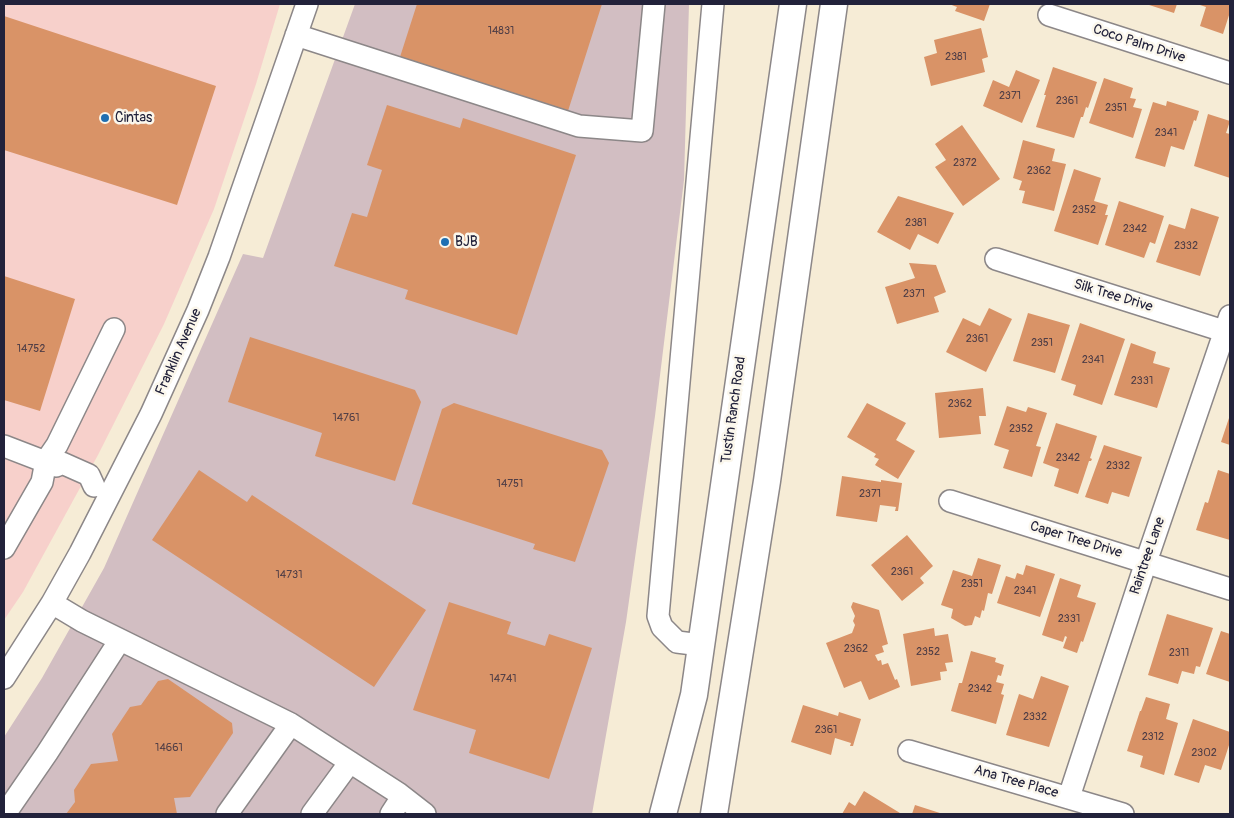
<!DOCTYPE html>
<style>
body{margin:0}
#map{position:relative;width:1234px;height:818px;overflow:hidden;background:#f6ecd6;font-family:Pangolin,sans-serif}
canvas{display:block}
.frame{position:absolute;inset:0;border:5px solid #22223b;pointer-events:none}
</style>
<div id="map">
<canvas width="1234" height="818"></canvas>
<div class="frame"></div>
</div>
<script>
const c = document.querySelector('canvas').getContext('2d');
c.lineJoin = 'round';
function fill(path, color) { c.fillStyle = color; c.fill(path, 'evenodd'); }
const toPath = rows => new Path2D(rows.map(r => 'M' + r).join(''));
function trace(path, color, width, dash) { c.strokeStyle = color; c.lineWidth = width; c.lineCap = dash ? 'butt' : 'round'; c.setLineDash(dash || []); c.stroke(path); }
function drawText(font, color, halo, rows, align = 'center') {
  c.font = font + ' Pangolin,sans-serif'; c.lineWidth = 5; c.setLineDash([]); c.textBaseline = 'middle'; c.strokeStyle = halo; c.fillStyle = color; for (const [text, x, y, turn = 0] of rows) {
    c.save(); c.translate(x, y); c.rotate((+turn || 0) * Math.PI / 180); c.textAlign = isNaN(turn) ? turn : align; if (halo) c.strokeText(text, 0, 0); c.fillText(text, 0, 0); c.restore();
  }
}
fill(toPath([
 [4,4,280,4,256,84,214,209,164,324,98,455,23,592,4,620]
]), '#f7d0cb');
fill(toPath([
 [355,4,689,4,684,180,655,416,626,622,592,814,4,814,4,737,42,678,104,568,243,254,263,258]
]), '#d2bec2');
fill(toPath([
 [417,4,602,4,568,111,400,57],
 [949,4,990,4,984,21,955,11,957,7],
 [1146,4,1177,4,1174,13],
 [1197,4,1230,4,1230,12,1223,34,1200,26,1206,7],
 [4,16,216,86,177,205,4,150],
 [981,28,988,57,982,59,985,72,931,86,924,57,937,53,934,40],
 [1053,67,1097,82,1088,108,1086,107,1083,117,1081,117,1074,138,1036,127,1046,95,1044,95],
 [1016,70,1040,80,1022,123,983,106,993,80,1009,87],
 [1104,78,1133,88,1130,98,1136,99,1133,107,1142,109,1133,138,1089,123],
 [1167,101,1199,111,1196,121,1194,120,1184,150,1171,146,1165,167,1135,158,1153,102,1166,106],
 [387,105,460,128,463,118,576,155,517,335,405,299,408,290,334,266,352,213,367,217,382,170,367,165],
 [1208,114,1230,121,1226,133,1230,134,1230,178,1194,166],
 [962,125,1000,179,963,206,935,167,946,160,935,144],
 [1023,140,1055,149,1052,161,1066,164,1054,211,1022,203,1025,191,1019,190,1022,181,1013,178],
 [1074,169,1101,178,1094,201,1108,205,1105,215,1108,215,1098,245,1054,231],
 [898,196,954,213,938,244,918,234,910,250,877,232],
 [1119,201,1164,216,1155,244,1150,242,1144,258,1105,245],
 [1191,208,1219,217,1200,276,1156,262,1169,224,1185,229],
 [909,263,936,265,946,292,934,297,939,312,897,324,885,287,915,278],
 [4,276,75,299,40,411,4,400],
 [989,308,1012,319,986,372,946,352,963,318,980,326],
 [1028,313,1070,325,1055,373,1013,361],
 [1080,323,1125,339,1102,405,1073,395,1076,385,1061,380],
 [250,337,415,390,421,402,395,481,315,456,322,433,228,402],
 [1131,343,1156,352,1153,363,1170,368,1157,408,1114,395],
 [983,388,986,416,979,416,981,434,939,438,935,393],
 [454,403,602,450,609,463,575,562,533,549,535,544,412,504,442,409],
 [867,403,906,423,896,440,915,451,898,479,875,465,879,459,874,457,876,454,847,437],
 [1007,406,1026,412,1028,407,1047,413,1036,446,1041,447,1032,477,1003,468,1009,450,994,445],
 [1230,415,1230,445,1221,442],
 [1056,423,1097,436,1090,458,1092,459,1091,461,1089,461,1078,494,1054,486,1059,469,1043,463],
 [1104,445,1142,457,1129,497,1112,492,1108,504,1085,497],
 [199,470,247,502,252,495,426,610,374,687,152,540],
 [1218,470,1230,474,1230,540,1196,530,1205,502,1208,503],
 [842,476,881,482,881,480,902,483,898,511,895,511,896,507,880,505,877,522,836,516],
 [907,535,933,566,920,578,924,583,902,601,871,565],
 [978,558,1001,565,992,594,988,593,984,611,982,610,980,618,975,616,972,625,965,626,951,618,953,609,941,605,953,570,972,576],
 [1026,565,1055,574,1040,617,997,603,1006,576,1015,579,1017,573,1023,575],
 [1060,578,1081,585,1077,597,1096,603,1083,642,1081,641,1077,653,1063,648,1067,637,1065,636,1063,642,1042,635],
 [449,602,511,622,507,634,545,646,549,634,592,648,549,779,469,753,476,730,413,710],
 [853,602,879,610,888,644,882,646,884,652,875,655,878,661,881,660,882,665,888,663,895,680,897,679,900,687,869,700,861,681,844,688,826,643,852,633,855,625,853,621,855,616,851,607],
 [1167,614,1213,628,1200,667,1196,666,1194,674,1182,671,1178,684,1148,675],
 [934,628,935,636,948,634,953,662,945,663,947,671,940,672,941,680,911,686,903,634],
 [1221,631,1230,634,1230,682,1206,674],
 [971,651,996,658,995,662,1004,665,1001,676,998,675,996,682,1004,684,1001,694,1004,695,996,724,951,711,959,683,962,683],
 [1041,676,1069,686,1049,747,1006,735,1019,694,1033,699],
 [168,679,232,723,233,733,190,797,174,798,177,814,66,814,75,802,74,790,91,764,118,761,112,734,130,707,141,705,158,681],
 [1146,697,1170,704,1166,719,1178,723,1164,775,1140,767,1143,756,1127,751,1140,711,1141,711],
 [803,705,838,716,839,712,861,719,853,746,850,746,851,743,835,738,831,755,791,742],
 [1193,719,1230,732,1230,742,1221,770,1205,765,1199,783,1174,775],
 [864,791,900,813,899,814,842,814,849,802,855,806],
 [915,805,943,814,912,814]
]), '#d99367');
const minor = toPath([
 [1049,15,1230,73],
 [296,35,579,126,642,131,654,4],
 [996,259,1230,333],
 [4,446,56,466,62,463,89,475,94,486],
 [950,501,1230,589],
 [4,548,42,482,46,461,57,445,114,329],
 [52,603,82,621,291,724,227,814],
 [701,645,677,642,662,627,658,616,713,4],
 [4,678,52,603,80,553,151,414,198,310,219,257,307,4],
 [291,724,398,793,425,814],
 [909,751,1123,814],
 [1069,797,1146,562,1230,316],
 [5,814,47,753,120,640],
 [312,814,350,762],
 [391,814,402,797]
]);
const major = toPath([
 [663,814,694,695,793,4],
 [714,814,767,481,834,4]
]);
trace(minor, '#8c8788', 24);
trace(major, '#8c8788', 29);
trace(minor, '#fff', 21);
trace(major, '#fff', 26);
for (const [x, y, r, color] of [
 [105,118,5,"#1f6fb2"],
 [445,242,5,"#1f6fb2"]
]) { const dot = new Path2D(); dot.arc(x, y, r, 0, 2 * Math.PI); c.fillStyle = color; c.fill(dot); trace(dot, '#fbf7ec', 2); }
drawText('11px', '#503e46', null, [
 ["14831",501,31],
 ["2381",956,57],
 ["2371",1010,96],
 ["2361",1067,101],
 ["2351",1116,108],
 ["2341",1166,133],
 ["2372",965,163],
 ["2362",1039,171],
 ["2352",1084,210],
 ["2381",916,223],
 ["2342",1135,229],
 ["2332",1186,246],
 ["2371",914,294],
 ["2361",977,339],
 ["2351",1042,343],
 ["14752",31,349],
 ["2341",1093,360],
 ["2331",1142,381],
 ["2362",960,404],
 ["14761",346,418],
 ["2352",1021,429],
 ["2342",1068,458],
 ["2332",1118,466],
 ["14751",510,484],
 ["2371",870,494],
 ["2361",902,572],
 ["14731",289,575],
 ["2351",972,584],
 ["2341",1025,591],
 ["2331",1069,619],
 ["2362",856,649],
 ["2352",928,652],
 ["2311",1179,653],
 ["14741",503,679],
 ["2342",980,689],
 ["2332",1035,717],
 ["2361",826,730],
 ["2312",1153,737],
 ["14661",169,748],
 ["2302",1204,753]
]);
drawText('14px', '#22223b', '#fbf7ec', [
 ["Coco Palm Drive",1139,44,18],
 ["Silk Tree Drive",1113,296,17],
 ["Franklin Avenue",179,352,-66],
 ["Tustin Ranch Road",734,410,-82],
 ["Caper Tree Drive",1076,540,17],
 ["Raintree Lane",1148,556,-71],
 ["Ana Tree Place",1016,782,16]
]);
drawText('14px', '#22223b', '#fbf7ec', [
 ["Cintas",115,118],
 ["BJB",455,242]
], 'left');
</script>
